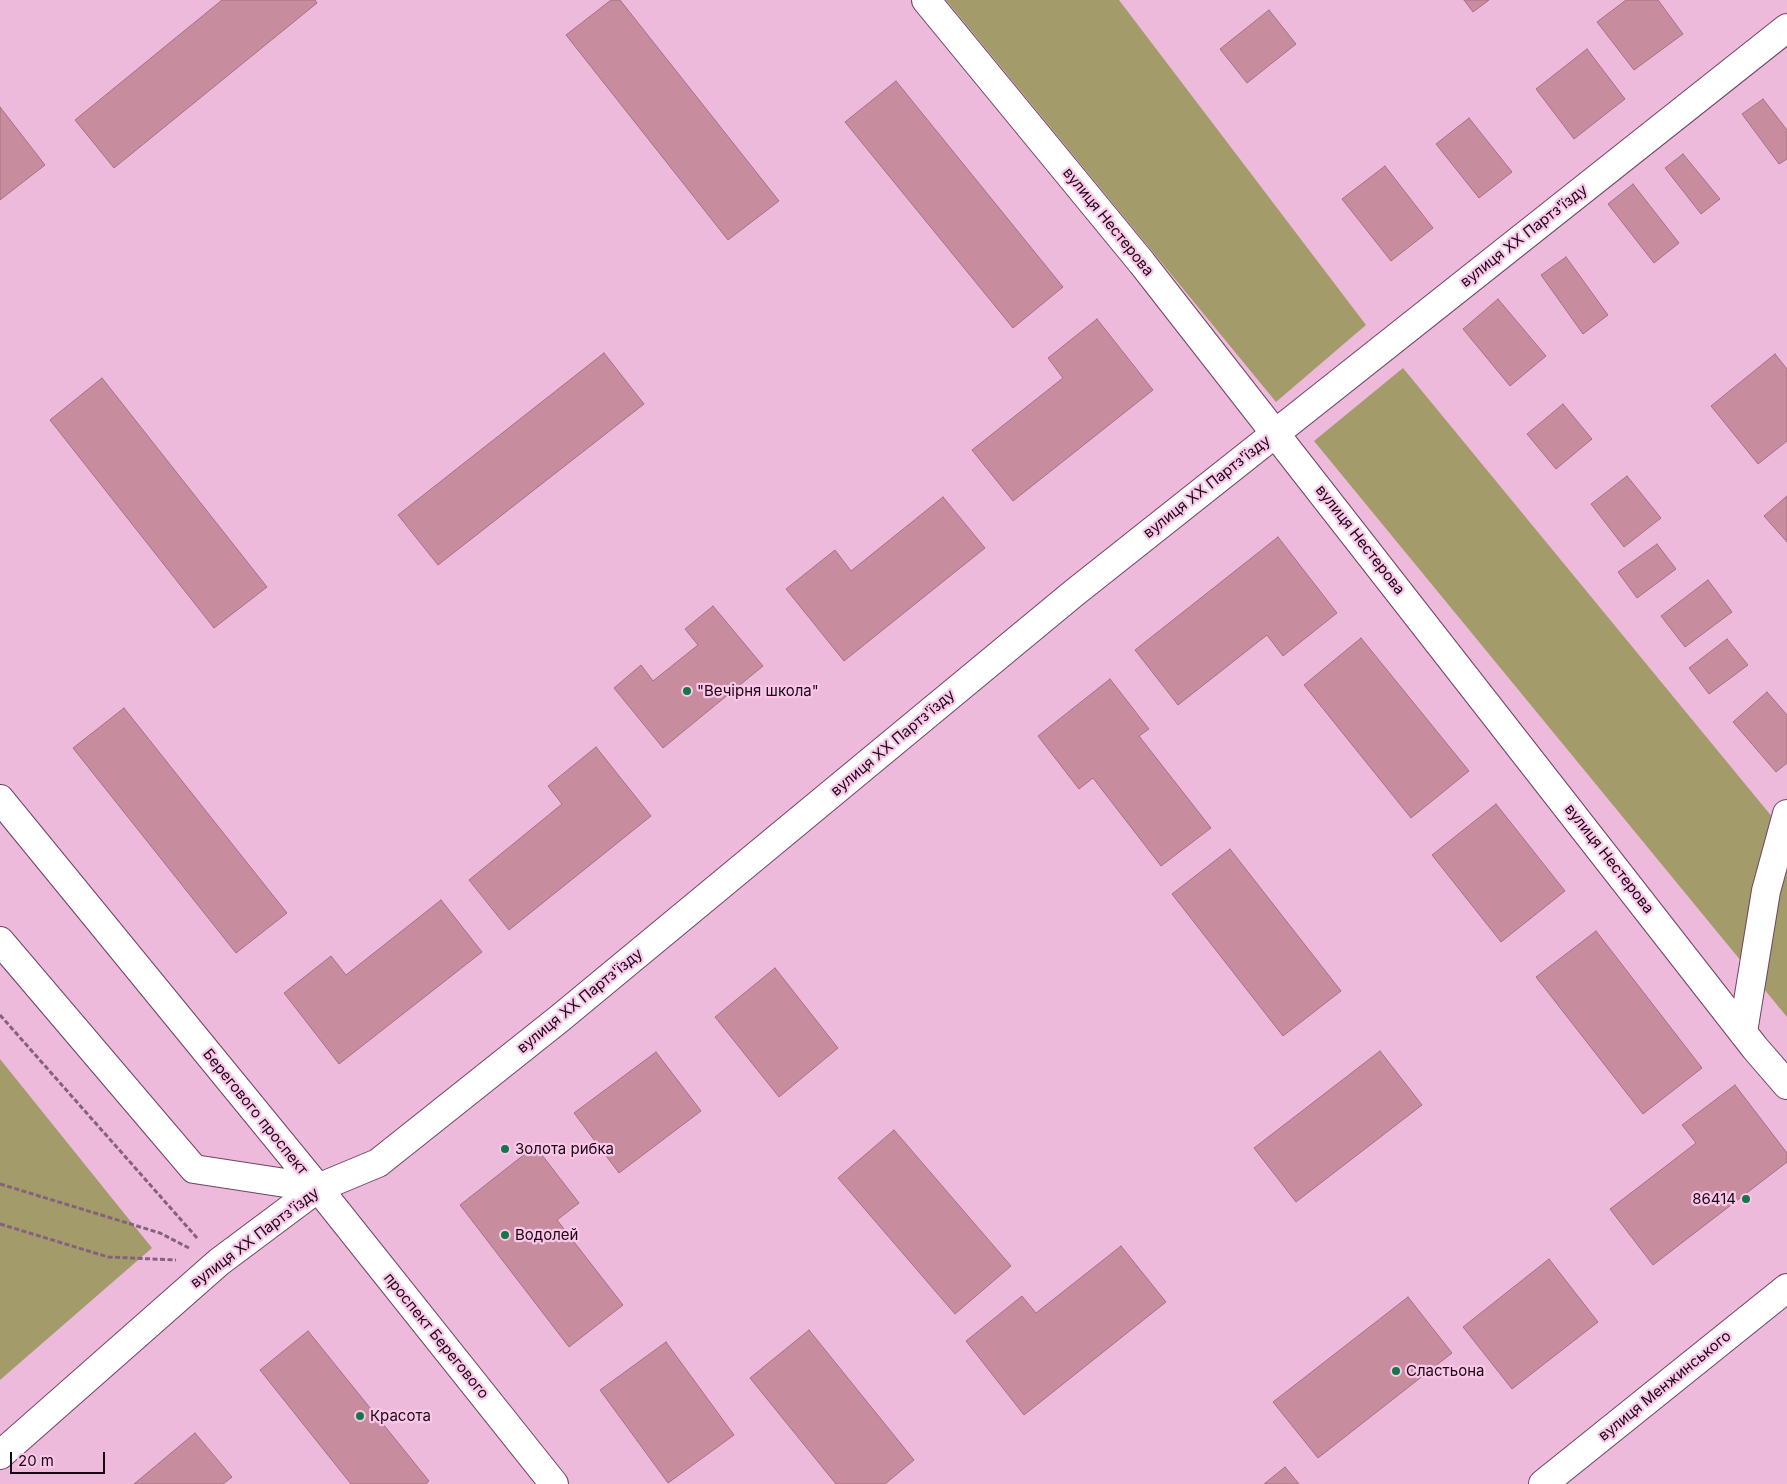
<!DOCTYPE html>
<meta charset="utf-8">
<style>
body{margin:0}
#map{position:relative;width:1787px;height:1484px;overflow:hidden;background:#edbadc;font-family:Inter,sans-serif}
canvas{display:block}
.scale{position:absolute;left:10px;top:1452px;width:95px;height:22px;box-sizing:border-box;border:2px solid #190814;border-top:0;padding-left:6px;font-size:15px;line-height:18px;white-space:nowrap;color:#190814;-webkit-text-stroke:4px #fbc7e9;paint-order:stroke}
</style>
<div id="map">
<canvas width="1787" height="1484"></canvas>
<div class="scale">20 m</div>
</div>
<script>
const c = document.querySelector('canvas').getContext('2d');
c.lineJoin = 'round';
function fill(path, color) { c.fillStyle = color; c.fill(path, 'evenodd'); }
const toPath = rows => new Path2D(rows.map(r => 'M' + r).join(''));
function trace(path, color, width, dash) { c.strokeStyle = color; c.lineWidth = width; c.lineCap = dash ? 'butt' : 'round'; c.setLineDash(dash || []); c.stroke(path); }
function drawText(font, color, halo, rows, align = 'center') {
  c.font = font + ' Inter,sans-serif'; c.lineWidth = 4.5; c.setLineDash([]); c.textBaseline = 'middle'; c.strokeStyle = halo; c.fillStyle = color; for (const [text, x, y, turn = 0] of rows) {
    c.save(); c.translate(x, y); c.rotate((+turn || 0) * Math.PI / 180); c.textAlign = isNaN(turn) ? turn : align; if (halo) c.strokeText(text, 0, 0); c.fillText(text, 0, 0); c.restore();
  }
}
fill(toPath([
 [946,0,1119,0,1366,325,1276,402],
 [1403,368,1787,835,1787,1017,1314,441],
 [0,1059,152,1248,0,1380]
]), '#a49b6b');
const building = toPath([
 [222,0,315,0,317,3,114,168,75,120,222,0],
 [611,0,620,0,779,201,728,240,566,35,611,0],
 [1464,0,1489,0,1473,12,1464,0],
 [1626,0,1658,0,1683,34,1634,70,1597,22,1626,0],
 [1269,10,1296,44,1247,83,1220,49,1269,10],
 [1587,49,1625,99,1574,139,1536,89,1587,49],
 [896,81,1063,287,1013,328,845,122,896,81],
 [1763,99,1787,130,1787,159,1779,164,1742,114,1763,99],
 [0,107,45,165,0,200,0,107],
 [1469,118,1512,172,1479,198,1436,144,1469,118],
 [1683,154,1720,199,1701,214,1665,168,1683,154],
 [1385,166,1433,228,1391,261,1342,199,1385,166],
 [1633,184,1679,243,1654,263,1608,204,1633,184],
 [1566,257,1608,315,1583,334,1541,275,1566,257],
 [1498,299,1546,356,1510,386,1463,329,1498,299],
 [1097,319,1153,390,1013,501,972,450,1063,378,1048,358,1097,319],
 [604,353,644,404,438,565,398,515,604,353],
 [1775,354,1787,369,1787,441,1758,464,1711,406,1775,354],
 [102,378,267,587,214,628,50,420,102,378],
 [1563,404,1592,439,1556,469,1527,434,1563,404],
 [1627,476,1661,518,1624,547,1591,504,1627,476],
 [1787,496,1787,542,1764,516,1787,496],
 [943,497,985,548,844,661,786,589,835,550,851,571,943,497],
 [1278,537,1337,613,1283,656,1267,635,1178,705,1135,650,1278,537],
 [1657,544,1676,569,1637,598,1618,572,1657,544],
 [1708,580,1732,612,1685,647,1661,616,1708,580],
 [713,606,763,666,663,748,614,688,641,665,653,681,698,645,685,629,713,606],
 [1361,638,1469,771,1411,818,1304,685,1361,638],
 [1727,639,1748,665,1709,694,1689,668,1727,639],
 [1110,679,1149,729,1139,736,1211,828,1161,866,1093,778,1079,789,1038,736,1110,679],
 [1767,692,1787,715,1787,763,1776,772,1733,722,1767,692],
 [124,708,287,913,236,953,73,748,124,708],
 [596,747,651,816,509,930,469,880,562,804,548,786,596,747],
 [1496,804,1565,891,1501,942,1432,855,1496,804],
 [1230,849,1341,991,1283,1036,1172,894,1230,849],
 [441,900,482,952,339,1064,284,993,331,956,346,975,441,900],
 [1596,931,1702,1068,1643,1114,1536,977,1596,931],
 [775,968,838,1048,779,1097,715,1017,775,968],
 [1380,1051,1422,1105,1296,1202,1254,1148,1380,1051],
 [656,1052,701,1111,619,1173,574,1113,656,1052],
 [1735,1085,1787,1153,1787,1162,1653,1265,1610,1209,1696,1143,1682,1125,1735,1085],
 [894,1130,1011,1266,955,1314,838,1178,894,1130],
 [535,1146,579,1203,557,1220,623,1305,569,1347,460,1205,535,1146],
 [1121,1246,1166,1302,1024,1415,966,1341,1022,1296,1036,1313,1121,1246],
 [1549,1259,1598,1322,1512,1389,1463,1327,1549,1259],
 [1408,1297,1452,1353,1318,1458,1273,1402,1408,1297],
 [809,1330,914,1460,885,1484,836,1484,750,1378,809,1330],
 [308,1331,429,1481,426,1484,351,1484,260,1370,308,1331],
 [666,1342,734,1435,668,1483,600,1390,666,1342],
 [195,1433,232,1477,223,1484,134,1484,195,1433],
 [1285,1467,1299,1484,1264,1484,1285,1467]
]);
fill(building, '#c78d9f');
trace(building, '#a77081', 1);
const minor = toPath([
 [1743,1032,1766,891,1787,814],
 [0,1455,219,1262,318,1188]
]);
const tertiary = toPath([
 [926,0,1142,263,1755,1048,1787,1085],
 [0,799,318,1188,554,1484],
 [0,941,194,1169,318,1188],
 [318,1188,378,1163,559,1019,1074,593,1787,28],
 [1543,1484,1787,1288]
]);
trace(minor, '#704463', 30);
trace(tertiary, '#704463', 30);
trace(toPath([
 [0,1015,198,1239],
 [0,1184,160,1233,189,1248],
 [0,1224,108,1257,176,1260]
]), '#846279', 3, [5, 2.5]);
trace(minor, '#fff', 28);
trace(tertiary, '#fff', 28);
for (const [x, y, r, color] of [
 [687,691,5,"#15764c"],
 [505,1149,5,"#15764c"],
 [1746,1199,5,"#15764c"],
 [505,1235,5,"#15764c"],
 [1396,1371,5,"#15764c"],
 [360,1416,5,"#15764c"]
]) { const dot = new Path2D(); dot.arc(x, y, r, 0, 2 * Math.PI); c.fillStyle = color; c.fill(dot); trace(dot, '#fbc7e9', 2); }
drawText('15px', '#190814', '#fbc7e9', [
 ["вулиця Нестерова",1108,222,51],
 ["вулиця XX Партз'їзду",1524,236,-38],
 ["вулиця XX Партз'їзду",1207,487,-38],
 ["вулиця Нестерова",1360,540,52],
 ["вулиця XX Партз'їзду",893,743,-40],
 ["вулиця Нестерова",1609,859,52],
 ["вулиця XX Партз'їзду",580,1001,-39],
 ["Берегового проспект",255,1112,51],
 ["вулиця XX Партз'їзду",255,1238,-37],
 ["проспект Берегового",436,1336,51],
 ["вулиця Менжинського",1665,1386,-39]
]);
drawText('15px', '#190814', '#fbc7e9', [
 ["\"Вечірня школа\"",697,691],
 ["Золота рибка",515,1149],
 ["86414",1736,1199,"right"],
 ["Водолей",515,1235],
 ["Сластьона",1406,1371],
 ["Красота",370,1416]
], 'left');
</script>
